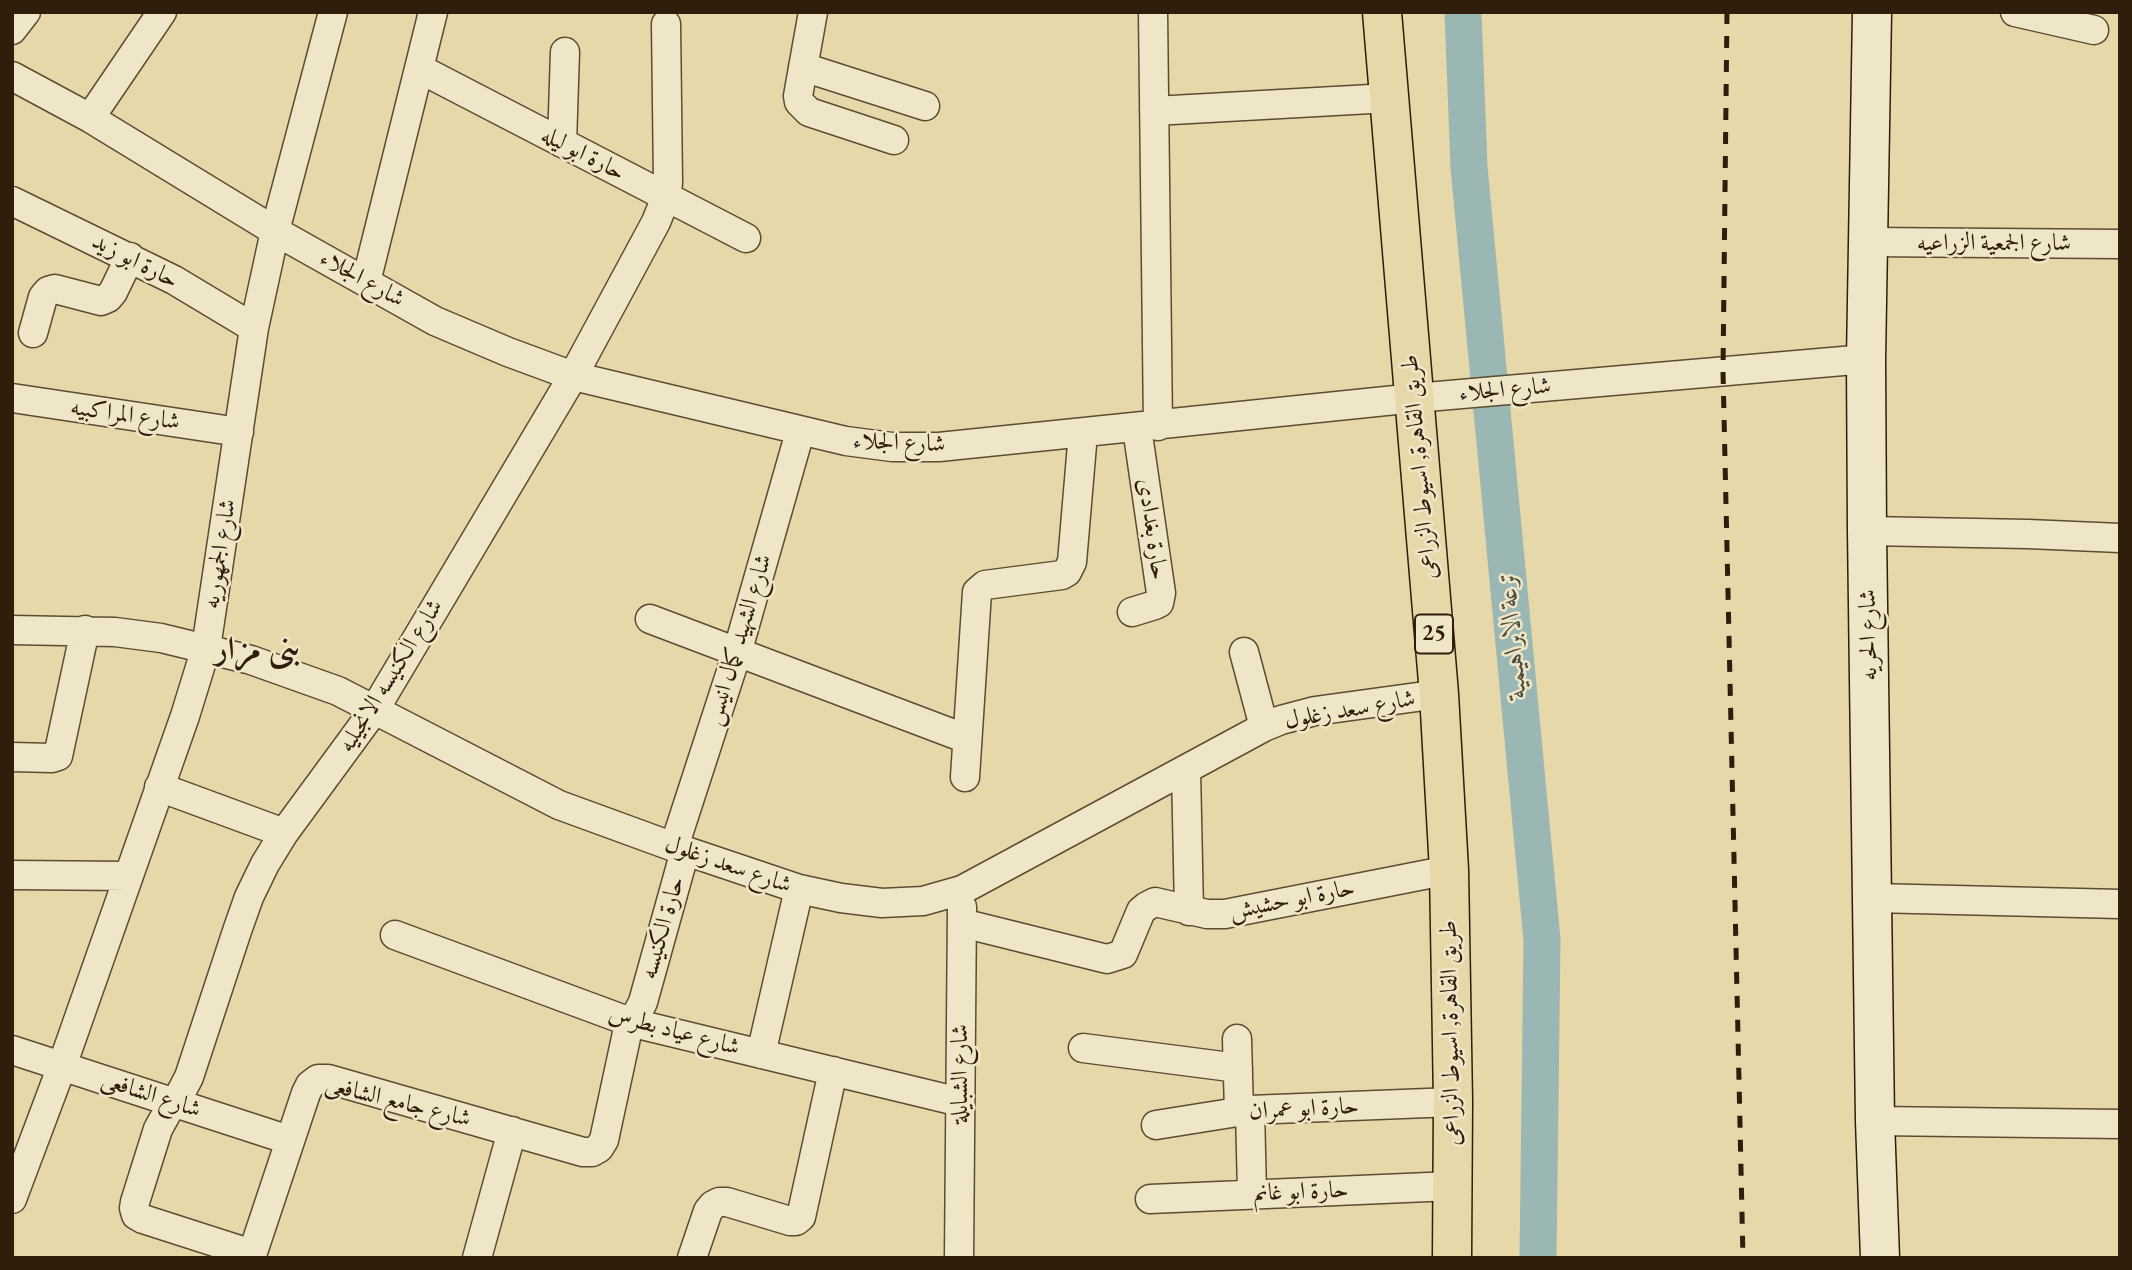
<!DOCTYPE html>
<meta charset="utf-8">
<style>
body{margin:0}
#map{position:relative;width:2132px;height:1270px;overflow:hidden;background:#e6d8a9;font-family:"EB Garamond",serif}
canvas{display:block}
.frame{position:absolute;inset:0;border:14px solid #2e1e0b;pointer-events:none}
</style>
<div id="map">
<canvas width="2132" height="1270"></canvas>
<div class="frame"></div>
</div>
<script>
const c = document.querySelector('canvas').getContext('2d');
c.lineJoin = 'round';
const toPath = rows => new Path2D(rows.map(r => 'M' + r).join(''));
function trace(path, color, width, dash) { c.strokeStyle = color; c.lineWidth = width; c.lineCap = dash ? 'butt' : 'round'; c.setLineDash(dash || []); c.stroke(path); }
function drawText(font, color, halo, rows, align = 'center') {
  c.font = font + ' "EB Garamond",Amiri,serif'; c.lineWidth = 5; c.setLineDash([]); c.textBaseline = 'middle'; c.strokeStyle = halo; c.fillStyle = color; for (const [text, x, y, turn = 0] of rows) {
    c.save(); c.translate(x, y); c.rotate((+turn || 0) * Math.PI / 180); c.textAlign = isNaN(turn) ? turn : align; if (halo) c.strokeText(text, 0, 0); c.fillText(text, 0, 0); c.restore();
  }
}
trace(toPath([
 [1463,12,1469,167,1542,940,1538,1258]
]), '#9ab7b3', 37);
const street = toPath([
 [813,12,798,96,799,102,809,112,894,140],
 [1153,12,1158,426],
 [2015,12,2094,30],
 [12,30,26,12],
 [803,67,925,106],
 [420,69,746,238],
 [12,76,90,118,275,231,435,321,508,352,573,376,846,441,892,447,939,447,1415,398,1866,359],
 [1154,111,1389,98],
 [90,118,162,12],
 [562,143,565,52],
 [12,201,174,280,254,328],
 [1869,242,2120,244],
 [366,282,433,12],
 [33,333,43,297,48,291,55,289,101,301,108,298,113,292,130,257],
 [12,398,239,432],
 [1867,531,2028,534,2120,538],
 [1132,612,1155,605,1159,603,1161,593,1137,428],
 [650,619,967,739],
 [12,630,115,632,161,638,251,660,338,691,559,805,674,847,799,889,841,898,882,903,923,901,962,890,1264,727,1281,720,1315,711,1439,694],
 [1244,652,1264,727],
 [12,757,52,758,58,756,85,630],
 [1186,770,1189,911],
 [965,777,977,592,985,585,1062,575,1067,572,1072,562,1083,433],
 [159,787,284,833],
 [674,847,737,653,800,432],
 [12,875,128,876],
 [1873,898,2120,904],
 [962,923,1107,959,1123,954,1141,911,1147,906,1155,902,1207,914,1225,914,1449,870],
 [395,935,633,1023,960,1102],
 [1237,1039,1239,1112],
 [1083,1048,1238,1068],
 [12,1050,289,1140],
 [761,1054,799,889],
 [1250,1110,1252,1193],
 [1875,1121,2120,1124],
 [1156,1125,1250,1110,1453,1102],
 [12,1199,62,1066,185,716,206,648,254,328,275,231,333,12],
 [1150,1199,1452,1186],
 [252,1254,143,1219,136,1215,134,1208,135,1202,158,1129,168,1111,179,1096,189,1077,237,931,249,897,265,864,284,833,375,709,573,376,656,222,666,197,668,183,666,24],
 [251,1258,306,1093,310,1085,318,1079,328,1079,583,1152,592,1152,599,1148,604,1140,627,1033,643,1002,685,851],
 [477,1258,512,1131],
 [692,1258,708,1211,713,1205,719,1202,727,1202,790,1221,796,1221,801,1217,833,1071],
 [959,1258,962,907]
]);
const secondary = toPath([
 [1872,12,1866,359,1867,531,1875,1121,1880,1258]
]);
const highway = toPath([
 [1382,12,1439,694,1449,870,1453,1102,1452,1258]
]);
trace(street, '#5c4c32', 31);
trace(secondary, '#2e1e0b', 41);
trace(highway, '#2e1e0b', 41);
trace(street, '#efe6c7', 28);
trace(secondary, '#efe6c7', 38);
trace(highway, '#e6d8a9', 38);
trace(toPath([
 [1727,12,1723,371,1743,1258]
]), '#2e1e0b', 5, [12, 12]);
for (const [x, y, w] of [
 [1434,634,38]
]) { const box = new Path2D(); box.roundRect(x - w / 2, y - 19.5, w, 39, 5); c.fillStyle = '#efe6c7'; c.fill(box); trace(box, '#2e1e0b', 2); }
drawText('bold 23px', '#2e1e0b', null, [
 ["25",1434,634]
]);
drawText('24px', '#2e1e0b', '#efe6c7', [
 ["حارة ابو ليله",583,154,27],
 ["شارع الجمعية الزراعيه",1994,243],
 ["حارة ابو زيد",135,261,27],
 ["شارع الجلاء",362,279,29],
 ["شارع الجلاء",1505,390,-5],
 ["شارع المراكبيه",125,415,8],
 ["شارع الجلاء",899,443,2],
 ["طريق القاهرة, اسيوط الزراعى",1420,467,-95],
 ["حارة بغدادى",1152,529,82],
 ["شارع الجمهوريه",220,554,-81],
 ["شارع الحريه",1869,635,-91],
 ["شارع الشهيد كمال انيس",739,640,-73],
 ["شارع الكنيسه الانجيليه",391,676,-58],
 ["شارع سعد زغلول",1350,710,-10],
 ["شارع سعد زغلول",728,865,19],
 ["حارة ابو حشيش",1292,900,-11],
 ["حارة الكنيسه",663,928,-74],
 ["شارع عياد بطرس",674,1031,15],
 ["طريق القاهرة, اسيوط الزراعى",1451,1033,-91],
 ["شارع الشبايلة",960,1074,-90],
 ["شارع الشافعى",151,1095,18],
 ["شارع جامع الشافعى",398,1102,14],
 ["حارة ابو عمران",1304,1109,-3],
 ["حارة ابو غانم",1301,1192,-2]
]);
drawText('italic 26px', '#4e4c3d', '#efe6c7', [
 ["ترعة الابراهيمية",1513,635,-95]
]);
drawText('bold 32px', '#2e1e0b', '#efe6c7', [
 ["بنى مزار",258,650]
]);
</script>
